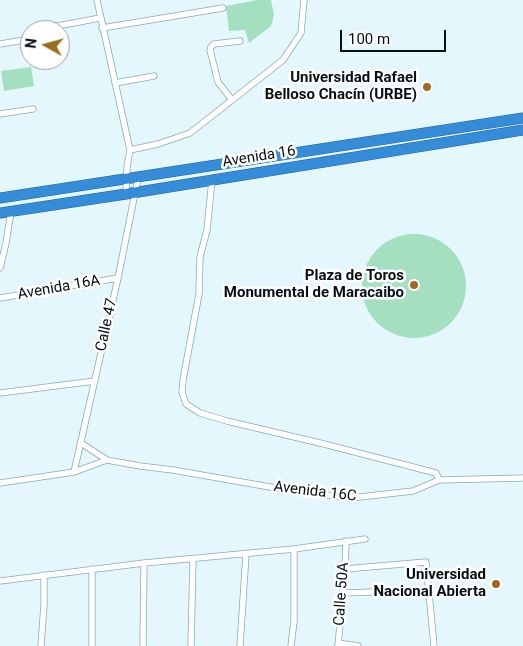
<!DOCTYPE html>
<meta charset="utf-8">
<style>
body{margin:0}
#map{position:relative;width:523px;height:646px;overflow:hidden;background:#e3f7fd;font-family:Roboto,sans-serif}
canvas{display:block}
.north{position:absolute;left:20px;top:20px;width:50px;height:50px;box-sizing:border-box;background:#fff;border:1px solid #9b9fa1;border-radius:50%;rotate:277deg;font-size:14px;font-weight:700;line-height:20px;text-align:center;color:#051014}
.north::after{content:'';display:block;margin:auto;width:18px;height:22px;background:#9d6b20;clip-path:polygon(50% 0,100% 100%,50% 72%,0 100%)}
.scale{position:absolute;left:340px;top:30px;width:106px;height:22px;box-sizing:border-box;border:2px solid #051014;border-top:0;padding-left:6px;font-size:15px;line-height:18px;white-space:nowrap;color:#051014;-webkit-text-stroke:4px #fff;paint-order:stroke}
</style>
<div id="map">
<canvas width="523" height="646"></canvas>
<div class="north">N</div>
<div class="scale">100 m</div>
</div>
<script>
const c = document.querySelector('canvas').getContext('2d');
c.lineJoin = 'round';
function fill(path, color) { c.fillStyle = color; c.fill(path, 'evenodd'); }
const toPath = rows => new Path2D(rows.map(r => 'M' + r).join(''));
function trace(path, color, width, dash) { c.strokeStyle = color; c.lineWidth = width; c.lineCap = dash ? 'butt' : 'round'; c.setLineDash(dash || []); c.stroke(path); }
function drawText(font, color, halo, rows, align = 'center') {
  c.font = font + ' Roboto,sans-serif'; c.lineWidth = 5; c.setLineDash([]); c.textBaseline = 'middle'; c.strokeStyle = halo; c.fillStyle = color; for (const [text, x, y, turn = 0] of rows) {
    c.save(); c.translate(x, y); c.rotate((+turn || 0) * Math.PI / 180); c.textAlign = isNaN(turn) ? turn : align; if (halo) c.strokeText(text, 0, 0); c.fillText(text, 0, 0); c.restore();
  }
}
fill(toPath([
 [257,0,271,0,274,15,271,26,249,43,245,30,229,31,226,6],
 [31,67,34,86,4,91,1,71],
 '362 286a52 52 0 1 1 104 0a52 52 0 1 1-104 0Z'
]), '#a4e0c0');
const street = toPath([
 [97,0,130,150],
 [102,28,223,8],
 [48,30,52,27,100,18],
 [0,44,30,39],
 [115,83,154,76],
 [232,100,218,82,210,50,211,47,214,44,240,41],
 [0,114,33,109],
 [212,180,207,230,200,257,199,294,183,380,182,392,186,404,200,413,227,421,324,444,436,473,439,480],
 [126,194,127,167,130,150,158,144,190,133,283,60,301,33,304,0],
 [0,268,6,243,11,211],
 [0,298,118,278],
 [0,393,95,381],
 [81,443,107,460,140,466,173,470,287,490,351,498,413,491,439,480,523,478],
 [74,472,118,278,138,178],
 [0,483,74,472,107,460],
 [345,569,426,562,434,646],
 [0,581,144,563,294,549,365,539],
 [343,593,429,590],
 [338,643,358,646],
 [41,646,44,605,44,575],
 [92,646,92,569],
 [143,646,144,563],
 [191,646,193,559],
 [240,646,246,554],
 [291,646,294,621,294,549],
 [338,646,345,569,346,541]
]);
const highway = toPath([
 [0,198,523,118],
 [0,213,126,194,523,130]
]);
trace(street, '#89a9b3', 7);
trace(highway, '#246195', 11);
trace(street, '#fff', 5.5);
trace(highway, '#358dda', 10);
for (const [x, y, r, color] of [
 [427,87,5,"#9d6b20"],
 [414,285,5,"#9d6b20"],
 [496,584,5,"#9d6b20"]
]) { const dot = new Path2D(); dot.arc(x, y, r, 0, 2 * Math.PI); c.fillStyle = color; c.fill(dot); trace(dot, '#fff', 2); }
drawText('bold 15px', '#051014', '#fff', [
 ["Universidad Rafael",417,78],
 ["Belloso Chacín (URBE)",417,95],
 ["Plaza de Toros",404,276],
 ["Monumental de Maracaibo",404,293],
 ["Universidad",486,575],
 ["Nacional Abierta",486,592]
], 'right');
drawText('15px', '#051014', '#fff', [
 ["Avenida 16",259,157,-9],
 ["Avenida 16A",59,288,-10],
 ["Calle 47",107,325,-78],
 ["Avenida 16C",315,492,7],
 ["Calle 50A",342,594,-86]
]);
</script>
